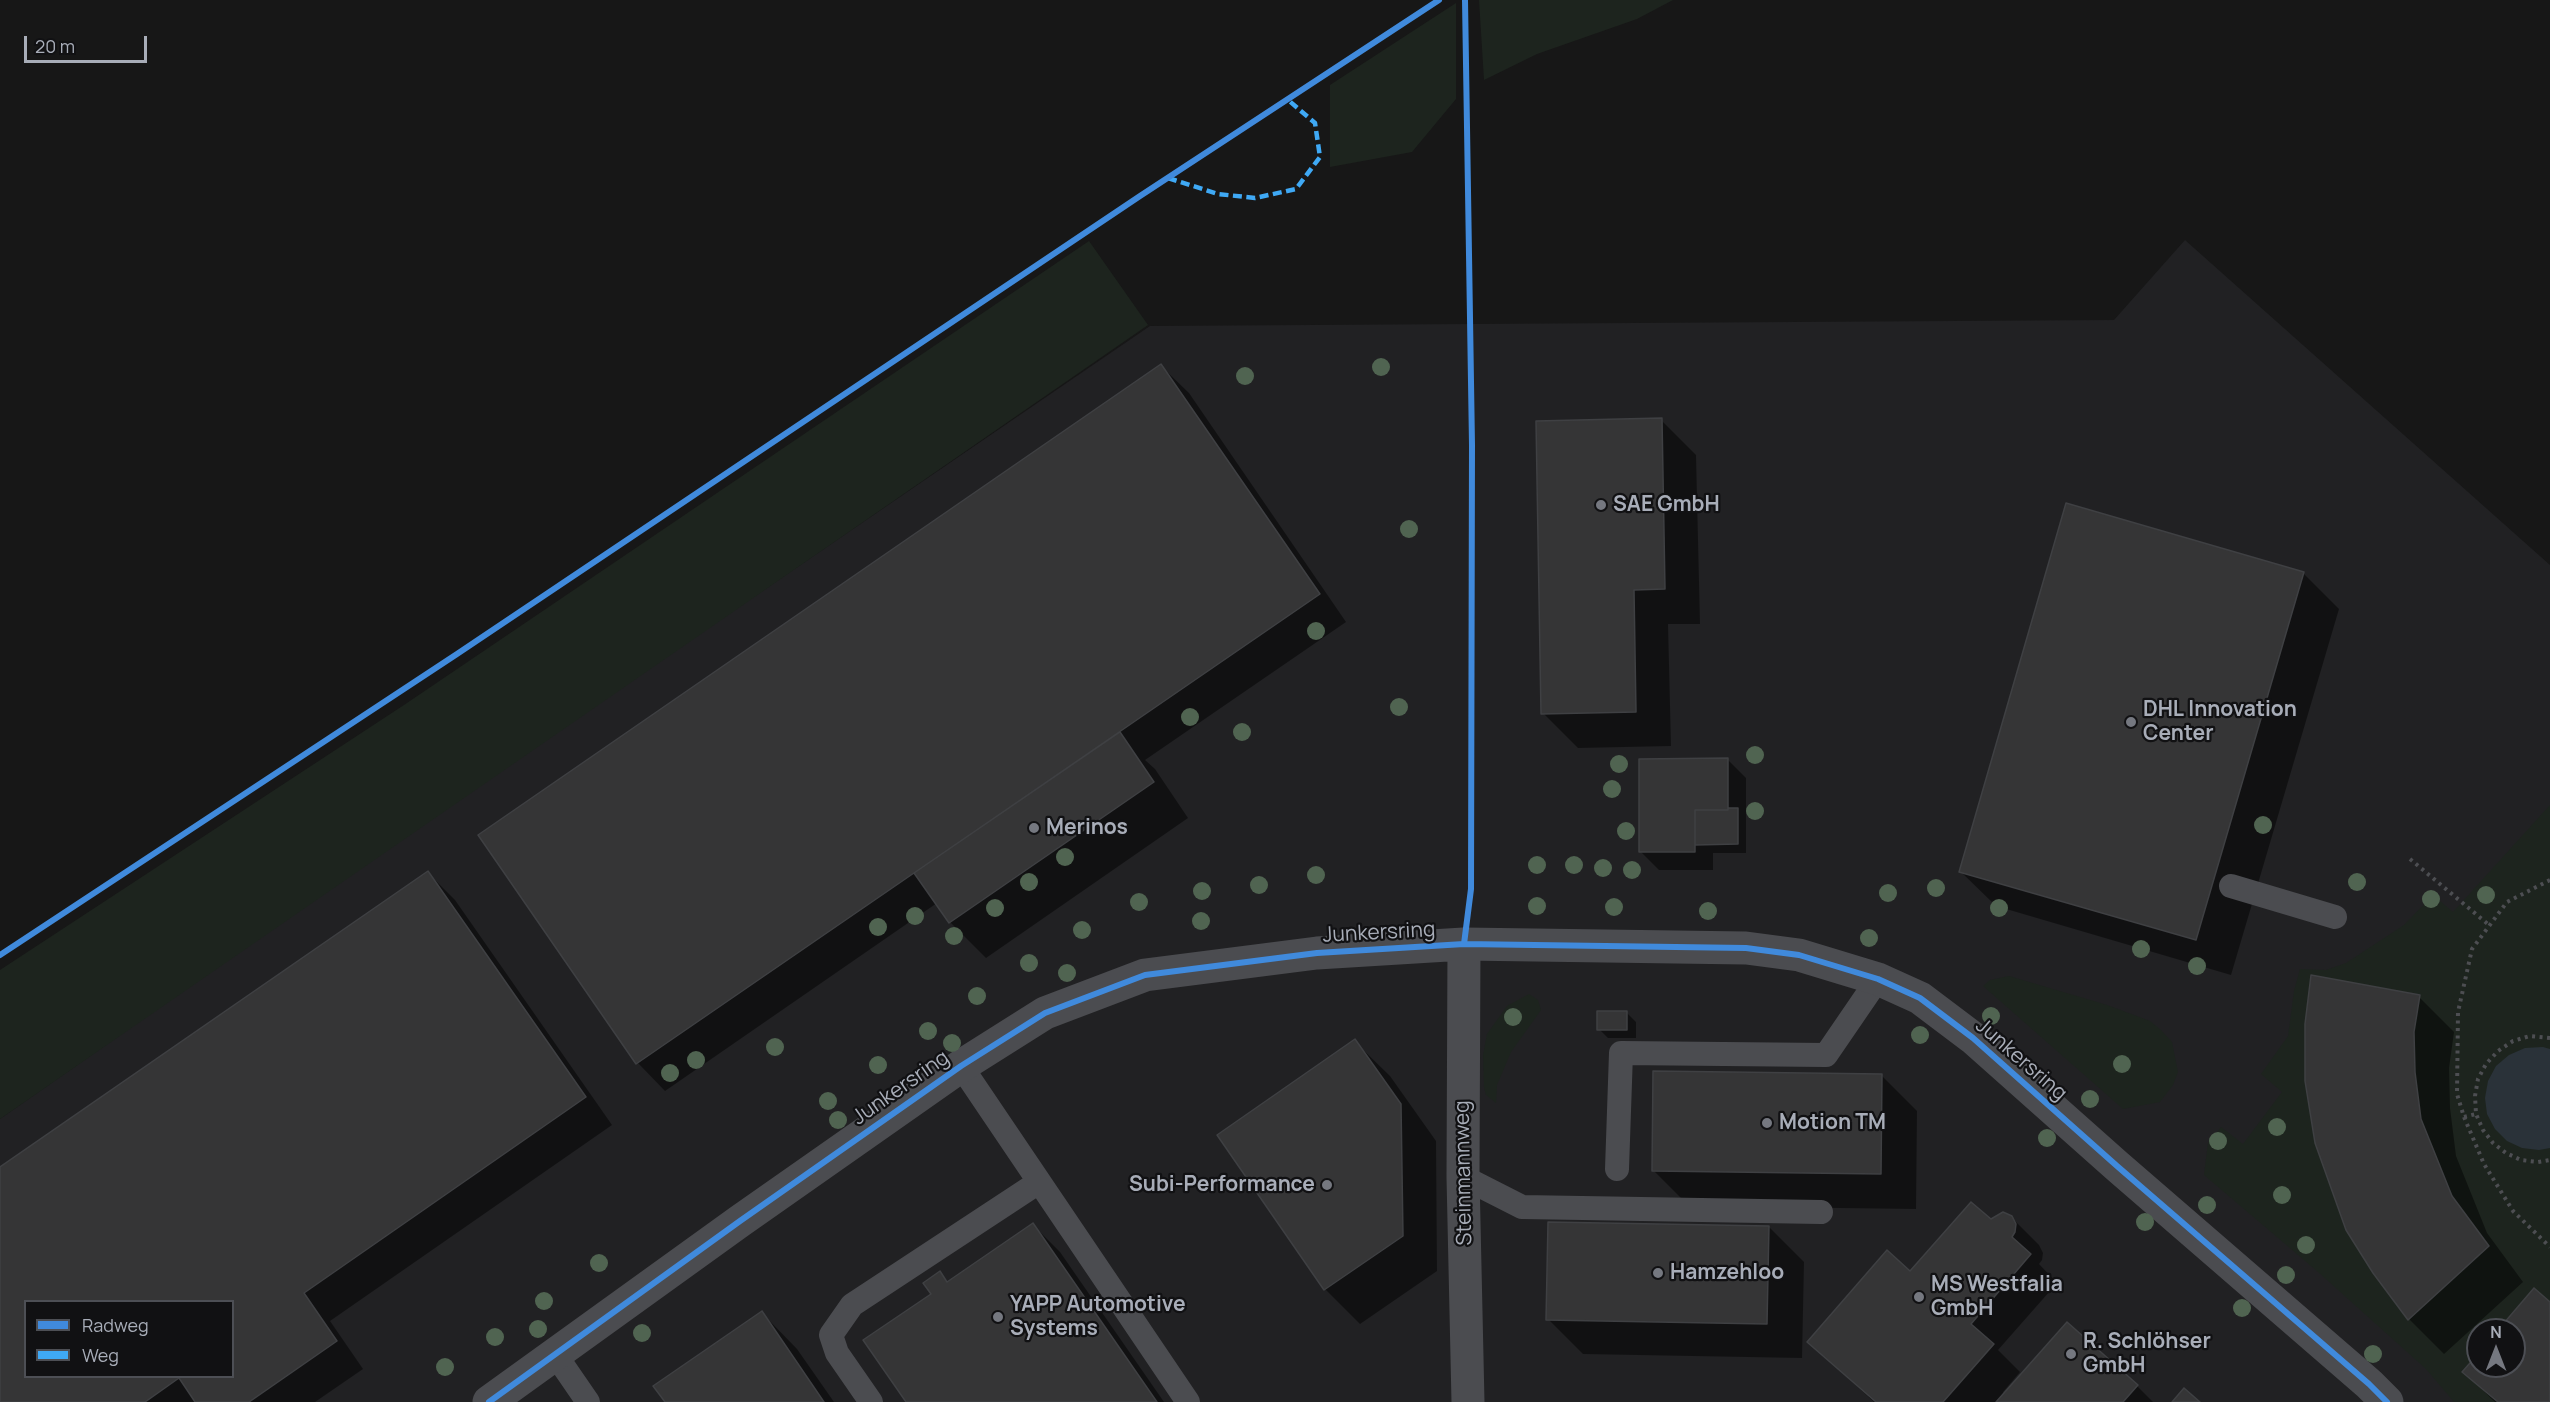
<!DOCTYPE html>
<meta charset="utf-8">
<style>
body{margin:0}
#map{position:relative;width:2550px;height:1402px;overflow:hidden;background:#171717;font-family:Manrope,sans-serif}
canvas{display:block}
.legend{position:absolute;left:24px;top:1300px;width:210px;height:78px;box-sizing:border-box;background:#111113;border:2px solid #4d4f55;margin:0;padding:8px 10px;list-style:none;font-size:18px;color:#a8adb8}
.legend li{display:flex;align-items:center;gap:12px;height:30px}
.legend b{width:30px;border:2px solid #4d4f55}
.north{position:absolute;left:2466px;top:1318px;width:60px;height:60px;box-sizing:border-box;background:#111113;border:2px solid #4d4f55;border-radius:50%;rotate:0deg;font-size:16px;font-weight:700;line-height:24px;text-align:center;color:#a8adb8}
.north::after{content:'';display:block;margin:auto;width:21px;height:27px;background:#757880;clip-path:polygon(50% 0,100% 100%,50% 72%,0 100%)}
.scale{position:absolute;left:24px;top:36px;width:123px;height:27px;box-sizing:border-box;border:3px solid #a8adb8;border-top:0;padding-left:8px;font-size:18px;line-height:21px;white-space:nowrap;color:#a8adb8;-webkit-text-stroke:4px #111113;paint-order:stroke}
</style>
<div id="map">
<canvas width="2550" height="1402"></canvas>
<ul class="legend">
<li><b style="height:8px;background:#408adc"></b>Radweg</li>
<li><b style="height:8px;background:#3fa9f5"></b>Weg</li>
</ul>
<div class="north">N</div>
<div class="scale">20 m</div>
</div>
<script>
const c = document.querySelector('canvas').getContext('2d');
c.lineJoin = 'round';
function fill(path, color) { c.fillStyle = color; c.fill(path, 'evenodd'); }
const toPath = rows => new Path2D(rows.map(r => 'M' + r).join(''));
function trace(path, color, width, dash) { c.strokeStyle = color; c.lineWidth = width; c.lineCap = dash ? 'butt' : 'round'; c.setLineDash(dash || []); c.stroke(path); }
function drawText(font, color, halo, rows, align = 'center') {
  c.font = font + ' Manrope,sans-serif'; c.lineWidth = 4.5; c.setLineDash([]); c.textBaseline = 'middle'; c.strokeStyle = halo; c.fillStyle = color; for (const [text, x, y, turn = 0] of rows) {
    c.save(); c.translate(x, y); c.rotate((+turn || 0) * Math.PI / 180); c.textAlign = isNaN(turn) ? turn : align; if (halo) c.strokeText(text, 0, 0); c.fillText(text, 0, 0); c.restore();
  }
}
fill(toPath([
 [2185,240,2550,565,2550,1402,0,1402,0,1119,420,825,1150,326,2114,320],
 [26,1302,232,1302,232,1376,26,1376],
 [2478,1330,2514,1330,2514,1366,2478,1366]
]), '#212123');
fill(toPath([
 [1479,0,1673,0,1637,19,1537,54,1484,80],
 [1456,3,1456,99,1412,152,1330,167,1330,85],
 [1089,241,1148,325,0,1119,0,970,404,705],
 [2550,805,2550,1402,2454,1402,2426,1369,2318,1272,2204,1175,2208,1143,2221,1127,2243,1144,2282,1092,2261,1074,2288,1036,2294,991,2300,969,2326,970,2346,963,2404,925,2433,895,2453,912],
 [2478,1330,2514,1330,2514,1366,2478,1366],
 [2009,976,2107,1005,2150,1021,2161,1030,2172,1042,2178,1072,2173,1085,2160,1102,2123,1109,1983,986,1990,980],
 [1529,994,1538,1000,1541,1010,1511,1052,1497,1085,1496,1103,1486,1095,1484,1087,1483,1055,1487,1034,1507,1006]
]), '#1d241e');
fill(toPath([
 [2543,1047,2550,1049,2550,1148,2539,1150,2522,1148,2507,1141,2495,1129,2487,1114,2485,1098,2488,1081,2496,1066,2509,1055,2525,1048]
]), '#2a3239');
fill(toPath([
 [1161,366,1189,393,1346,622,1145,760,1155,769,1188,818,986,958,950,922,937,903,665,1091,638,1063,480,835],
 [1661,420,1696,455,1700,624,1668,624,1671,746,1578,748,1543,713],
 [2303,573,2339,609,2231,975,1996,906,1960,871],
 [1727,759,1746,778,1746,853,1713,853,1713,870,1659,870,1641,852],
 [428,873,455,900,612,1125,330,1321,363,1369,315,1402,0,1402,0,1169],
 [26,1302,232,1302,232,1376,26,1376],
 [2419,997,2454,1032,2449,1068,2450,1108,2456,1156,2487,1233,2523,1282,2444,1354,2409,1319,2374,1272],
 [1627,1013,1636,1022,1636,1038,1608,1038,1599,1029],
 [1354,1041,1390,1076,1436,1141,1437,1271,1360,1324,1325,1289],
 [1882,1076,1917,1111,1916,1209,1689,1206,1654,1171],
 [2011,1217,2039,1245,2043,1253,2042,1260,2039,1264,2057,1283,1998,1350,2020,1372,2003,1392,2005,1394,2137,1386,2153,1402,1874,1402,1809,1342,1991,1221],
 [1033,1225,1060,1252,1164,1402,908,1402,940,1273,949,1283],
 [1769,1227,1804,1262,1802,1358,1583,1354,1548,1319],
 [2550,1304,2550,1402,2495,1402,2464,1372,2478,1356,2478,1366,2514,1366,2514,1330,2500,1330],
 [762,1313,797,1349,834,1402,667,1402]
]), '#0007');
const building = toPath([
 [1161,364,1320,594,636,1064,478,835,1161,364],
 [1662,418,1665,589,1634,590,1636,712,1541,714,1536,421,1662,418],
 [2066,503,2304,572,2196,940,1959,872,2066,503],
 [1120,732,1154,782,949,923,914,873,1120,732],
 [1728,758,1728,810,1695,810,1695,852,1639,852,1639,759,1728,758],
 [1728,808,1738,808,1738,844,1695,845,1695,810,1728,810,1728,808],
 [428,871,586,1097,304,1293,337,1341,249,1402,195,1402,179,1378,145,1402,0,1402,0,1167,428,871],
 [26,1302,232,1302,232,1376,26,1376,26,1302],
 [2311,975,2420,995,2414,1032,2415,1072,2421,1119,2452,1196,2489,1246,2408,1320,2373,1273,2346,1230,2315,1143,2305,1081,2305,1024,2311,975],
 [1597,1011,1627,1011,1627,1030,1597,1030,1597,1011],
 [1355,1039,1401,1104,1403,1236,1324,1290,1217,1135,1355,1039],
 [1653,1071,1882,1074,1881,1174,1652,1171,1653,1071],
 [1971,1202,1991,1219,2003,1212,2012,1216,2016,1224,2015,1232,2012,1237,2031,1254,1971,1324,1994,1344,1943,1402,1876,1402,1807,1342,1887,1250,1910,1271,1971,1202],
 [1548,1222,1769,1226,1767,1324,1546,1320,1548,1222],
 [1033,1223,1157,1402,906,1402,863,1340,931,1294,923,1283,940,1271,947,1282,1033,1223],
 [2534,1288,2550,1302,2550,1402,2498,1402,2462,1372,2478,1354,2478,1366,2514,1366,2514,1330,2498,1330,2534,1288],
 [762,1311,824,1402,665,1402,653,1386,762,1311],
 [2067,1322,2138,1385,2123,1402,1996,1402,2067,1322],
 [2184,1388,2200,1402,2172,1402,2184,1388]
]);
fill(building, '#353536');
trace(building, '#3f4043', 1.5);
trace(toPath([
 [2410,859,2489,925],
 [2550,880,2507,902,2472,949,2458,1012,2457,1094,2464,1117,2484,1164,2513,1211,2550,1247],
 [2550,1038,2530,1036,2513,1041,2498,1051,2486,1064,2478,1079,2475,1096,2476,1114,2483,1130,2493,1143,2506,1153,2521,1160,2538,1162,2550,1160],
 [2464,1117,2476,1114]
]), '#4d4e52', 4, [3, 4.5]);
trace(toPath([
 [2231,886,2335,917],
 [961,1066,1188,1402],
 [1617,1169,1621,1053,1826,1055,1878,979],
 [1463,1177,1522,1207,1821,1212],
 [555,1354,588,1402],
 [871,1402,837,1353,831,1335,852,1305,1039,1182]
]), '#4b4c50', 24);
trace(toPath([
 [1464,944,1463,1177,1468,1402],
 [489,1402,740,1221,961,1066,1045,1013,1145,975,1317,953,1464,944,1746,948,1799,955,1878,979,1920,998,1973,1038,2117,1166,2369,1384,2387,1402]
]), '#4b4c50', 33);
trace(toPath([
 [1168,178,1218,194,1255,198,1296,189,1320,157,1315,123,1287,99]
]), '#3fa9f5', 4.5, [9, 4.5]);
trace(toPath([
 [1464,944,1471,889,1472,445,1465,0],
 [0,955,457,654,1140,196,1439,0],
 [489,1402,740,1221,961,1066,1045,1013,1145,975,1317,953,1464,944,1746,948,1799,955,1878,979,1920,998,1973,1038,2117,1166,2369,1384,2387,1402]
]), '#408adc', 6);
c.fillStyle = '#506451';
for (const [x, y] of [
 [1381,367],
 [1245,376],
 [1409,529],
 [1316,631],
 [1399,707],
 [1190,717],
 [1242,732],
 [1755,755],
 [1619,764],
 [1612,789],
 [1755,811],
 [2263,825],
 [1626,831],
 [1065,857],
 [1537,865],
 [1574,865],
 [1603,868],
 [1632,870],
 [1316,875],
 [1029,882],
 [2357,882],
 [1259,885],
 [1936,888],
 [1202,891],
 [1888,893],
 [2486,895],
 [2431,899],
 [1139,902],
 [1537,906],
 [1614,907],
 [995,908],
 [1999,908],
 [1708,911],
 [915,916],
 [1201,921],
 [878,927],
 [1082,930],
 [954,936],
 [1869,938],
 [2141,949],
 [1029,963],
 [2197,966],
 [1067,973],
 [977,996],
 [1991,1016],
 [1513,1017],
 [928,1031],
 [1920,1035],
 [952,1043],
 [775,1047],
 [696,1060],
 [2122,1064],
 [878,1065],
 [670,1073],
 [2090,1099],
 [828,1101],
 [838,1120],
 [2277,1127],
 [2047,1138],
 [2218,1141],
 [2282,1195],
 [2207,1205],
 [2145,1222],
 [2306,1245],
 [599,1263],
 [2286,1275],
 [544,1301],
 [2242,1308],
 [538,1329],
 [642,1333],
 [495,1337],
 [2373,1354],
 [445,1367]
]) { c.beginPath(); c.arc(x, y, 9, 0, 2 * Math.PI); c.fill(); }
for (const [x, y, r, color] of [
 [1601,505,6,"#757880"],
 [2131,722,6,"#757880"],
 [1034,828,6,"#757880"],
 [1767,1123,6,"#757880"],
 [1327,1185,6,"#757880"],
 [1658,1273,6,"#757880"],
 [1919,1297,6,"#757880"],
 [998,1317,6,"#757880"],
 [2071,1354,6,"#757880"]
]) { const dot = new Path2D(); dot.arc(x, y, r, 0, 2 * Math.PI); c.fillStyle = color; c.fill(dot); trace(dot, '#111113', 2); }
drawText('bold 21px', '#a8adb8', '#111113', [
 ["SAE GmbH",1613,505],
 ["DHL Innovation",2143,710],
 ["Center",2143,734],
 ["Merinos",1046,828],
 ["Motion TM",1779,1123],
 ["Subi-Performance",1315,1185,"right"],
 ["Hamzehloo",1670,1273],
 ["MS Westfalia",1931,1285],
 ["GmbH",1931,1309],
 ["YAPP Automotive",1010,1305],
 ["Systems",1010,1329],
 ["R. Schlöhser",2083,1342],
 ["GmbH",2083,1366]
], 'left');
drawText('21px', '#a8adb8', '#111113', [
 ["Junkersring",1379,933,-3],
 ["Junkersring",2021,1060,41],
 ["Junkersring",901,1088,-35],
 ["Steinmannweg",1464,1173,-91]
]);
</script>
